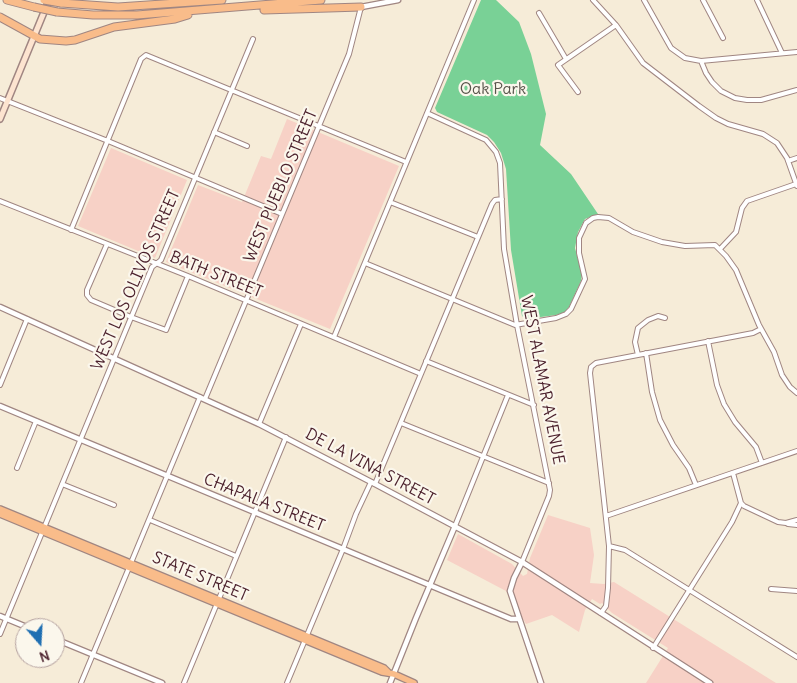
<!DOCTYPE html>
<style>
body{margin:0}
#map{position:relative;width:797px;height:683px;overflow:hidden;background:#f6ecd8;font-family:Delius,sans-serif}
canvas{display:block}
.north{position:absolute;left:15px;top:618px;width:50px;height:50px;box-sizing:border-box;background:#fbf7ec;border:1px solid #b4a19f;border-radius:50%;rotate:161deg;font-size:14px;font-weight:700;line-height:20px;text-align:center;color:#4a1f2b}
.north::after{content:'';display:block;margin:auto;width:18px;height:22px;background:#1f6fb2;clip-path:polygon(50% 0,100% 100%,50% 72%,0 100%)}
</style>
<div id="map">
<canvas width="797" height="683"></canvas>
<div class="north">N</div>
</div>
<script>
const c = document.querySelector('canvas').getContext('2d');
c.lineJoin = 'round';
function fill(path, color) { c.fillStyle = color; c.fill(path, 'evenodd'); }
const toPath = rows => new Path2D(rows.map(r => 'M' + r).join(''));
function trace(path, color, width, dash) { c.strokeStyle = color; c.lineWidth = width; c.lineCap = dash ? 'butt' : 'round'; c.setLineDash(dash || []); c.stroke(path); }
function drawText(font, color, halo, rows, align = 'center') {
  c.font = font + ' Delius,sans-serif'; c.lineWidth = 4.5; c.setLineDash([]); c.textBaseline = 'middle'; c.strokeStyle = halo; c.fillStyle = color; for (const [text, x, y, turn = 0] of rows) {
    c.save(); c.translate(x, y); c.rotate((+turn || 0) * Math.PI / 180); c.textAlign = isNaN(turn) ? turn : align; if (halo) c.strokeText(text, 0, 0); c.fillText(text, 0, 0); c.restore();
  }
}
fill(toPath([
 [287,119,399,166,330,329,166,262,198,185,242,202,261,156,271,159],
 [111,148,187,180,155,258,78,226],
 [548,515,590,528,594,555,590,583,604,584,614,582,776,683,646,683,668,648,612,613,602,603,600,604,592,599,585,610,579,632,552,615,526,624,506,591,447,560,458,534,512,564,523,576,527,574,530,558]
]), '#f7d1c6');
fill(toPath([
 [481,0,496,0,519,22,531,54,546,114,540,145,571,174,598,214,585,219,578,232,575,248,582,274,581,281,569,307,565,312,556,315,526,319,522,316,511,250,506,169,501,153,494,142,487,135,437,112,435,108]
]), '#79d196');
const minor = toPath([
 [593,0,616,25,643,63,699,106,716,118,728,124,763,134,777,143,787,158,797,186],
 [644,0,671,48,685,58,701,61,797,52],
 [703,0,723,38],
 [757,0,782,53],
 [539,13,566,59],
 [701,61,706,73,712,82,721,91,735,98,747,100,761,100,797,90],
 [578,92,558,65,616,25],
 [0,98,108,141,282,214],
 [427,113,486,140,496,152,500,163,504,249,517,325,550,490,549,496,522,562],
 [214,132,247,146],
 [788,161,797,158],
 [0,201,188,276,421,374],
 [390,202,478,237],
 [71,230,141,59,146,55,406,162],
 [107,244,87,290,87,295,91,300,131,317,166,330,188,276],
 [720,249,736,232,742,208,747,201,796,184],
 [365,263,515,325,556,318,566,314,571,309,585,279,579,253,579,238,586,223,593,218,598,217,609,218,633,232,662,242,685,246,715,245,726,256,736,270,759,325,774,352,782,375,790,387,797,393],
 [334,337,474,0],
 [708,341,717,385,724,404,735,422,756,447,762,463],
 [646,353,652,392,660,420,673,445,689,468,696,485],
 [638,355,635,342,638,328,648,320,658,316,665,318],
 [426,361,534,405],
 [0,385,27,319],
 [205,399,349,54,361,7],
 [401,423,549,483],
 [259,424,301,324],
 [17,468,36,421],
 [733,473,741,503,744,506,778,522,786,523,797,520],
 [62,484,114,505],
 [375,484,492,204,495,200,502,199],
 [606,516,797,451],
 [150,520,236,556],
 [788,524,797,525],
 [455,526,508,395],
 [609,546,625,550,797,657],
 [771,589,797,591],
 [601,613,606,606,608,588,609,546,590,373,591,367,596,363,753,333,761,329],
 [0,634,152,267,161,260,253,39],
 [653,648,732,522,741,503],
 [81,683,200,397],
 [184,683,286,437],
 [287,683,343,549,356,514,371,482]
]);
const tertiary = toPath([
 [361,7,398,0],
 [0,307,259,424,375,484,522,562,710,683],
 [0,406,511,619,519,619],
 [522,562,514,578,510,591,541,683],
 [0,616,29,628],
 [55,639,162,683],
 [390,683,416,618,455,526]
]);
const secondary = toPath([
 [0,119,49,0]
]);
const primary = toPath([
 [0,509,384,668,388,672],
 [0,514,348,658,382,672,394,674,414,683]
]);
const motorway = toPath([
 [7,0,34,7],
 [61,3,118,7,222,0],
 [264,10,361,7],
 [57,12,93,15,137,15,321,0],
 [0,17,40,39,66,41,75,40,114,27,175,19,188,15]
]);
trace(minor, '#a08682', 6);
trace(tertiary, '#a08682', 7);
trace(secondary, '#a08682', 8);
trace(primary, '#a08682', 8);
trace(motorway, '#a08682', 9);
trace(minor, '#fff', 4);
trace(tertiary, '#fff', 4.5);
trace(secondary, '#fde4d0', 5);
trace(primary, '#f9bc8a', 5.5);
trace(motorway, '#f9bc8a', 7);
const motorwayBridge = toPath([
 [44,0,61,3],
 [34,7,57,12]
]);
trace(motorwayBridge, '#a08682', 9, []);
trace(motorwayBridge, '#f9bc8a', 7);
drawText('16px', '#58544b', '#fbf7ec', [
 ["Oak Park",493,89]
]);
drawText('16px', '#4a1f2b', '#fbf7ec', [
 ["WEST PUEBLO STREET",281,186,-67],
 ["BATH STREET",216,275,22],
 ["WEST LOS OLIVOS STREET",136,280,-66],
 ["WEST ALAMAR AVENUE",542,380,79],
 ["DE LA VINA STREET",370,467,28],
 ["CHAPALA STREET",264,503,22],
 ["STATE STREET",200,577,23]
]);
</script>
